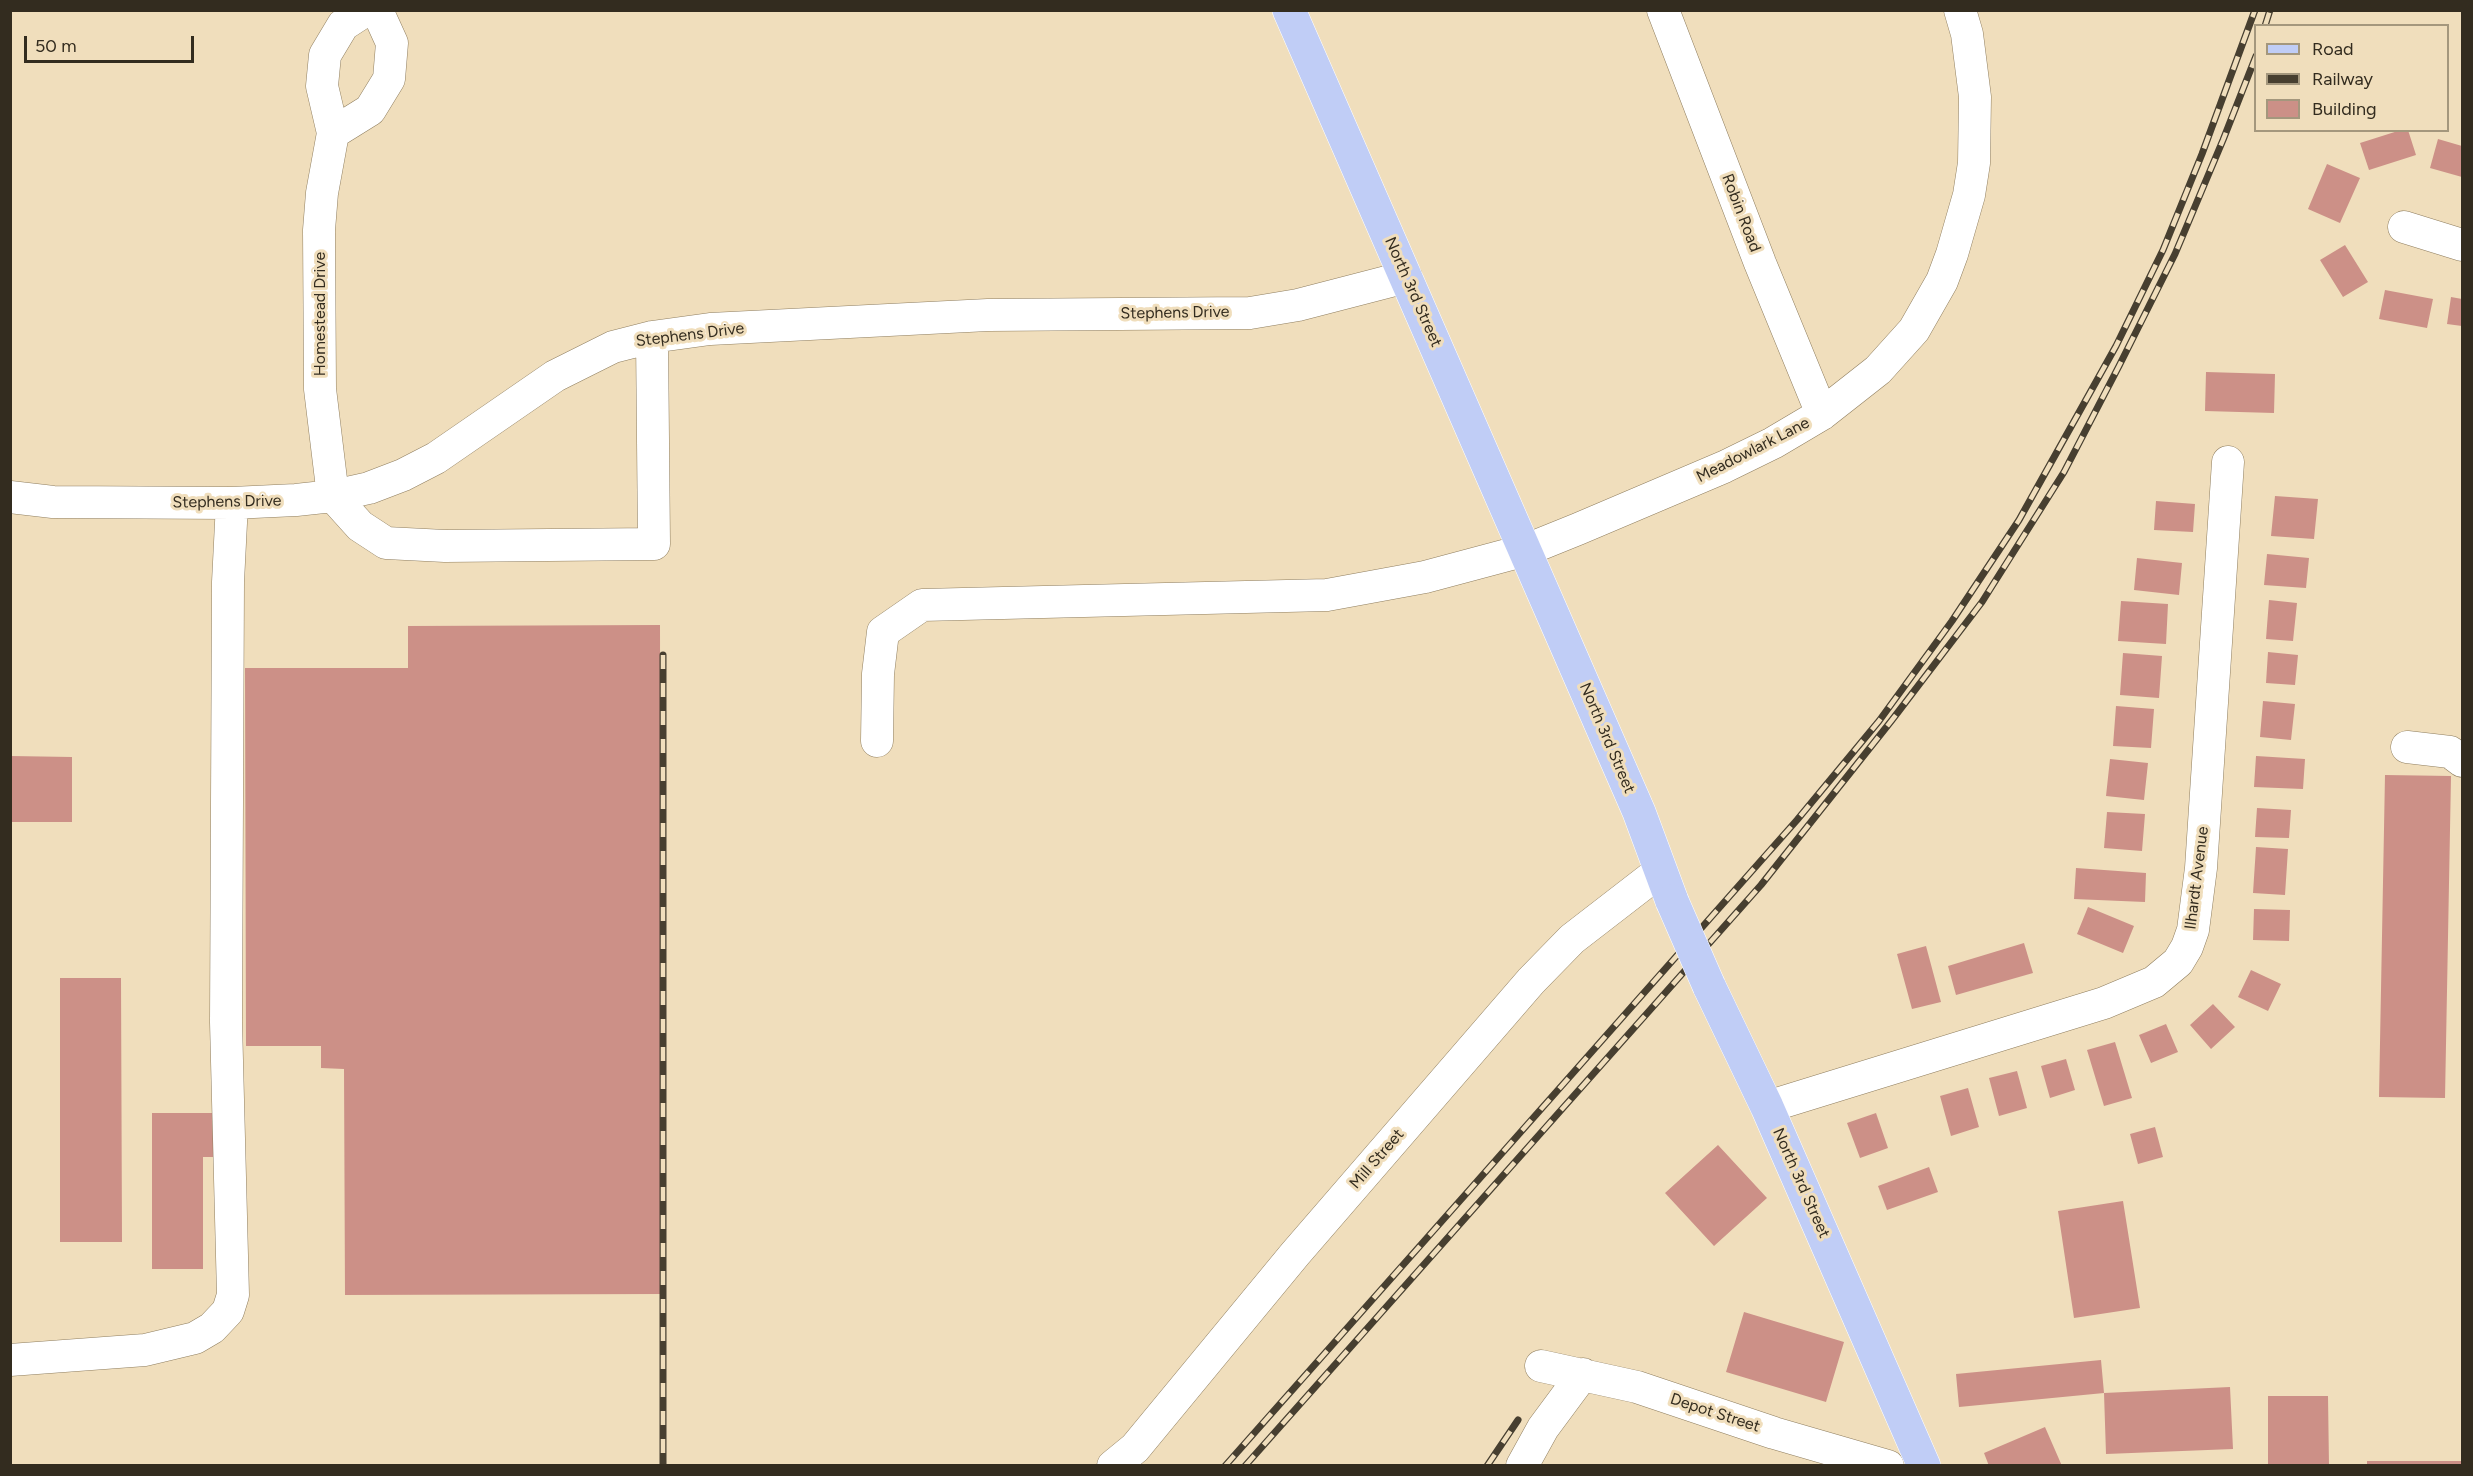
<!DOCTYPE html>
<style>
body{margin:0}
#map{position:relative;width:2473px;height:1476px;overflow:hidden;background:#f0debc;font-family:Figtree,sans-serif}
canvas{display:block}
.frame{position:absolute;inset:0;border:12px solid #332c1f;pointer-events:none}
.legend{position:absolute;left:2254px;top:24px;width:195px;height:108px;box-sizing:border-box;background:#f0debc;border:2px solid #a4977d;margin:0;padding:8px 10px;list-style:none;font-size:18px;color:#332c1f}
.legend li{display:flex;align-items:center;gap:12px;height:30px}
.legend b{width:30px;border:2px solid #a4977d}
.scale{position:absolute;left:24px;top:36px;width:170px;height:27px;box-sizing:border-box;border:3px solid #332c1f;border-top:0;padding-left:8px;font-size:18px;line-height:21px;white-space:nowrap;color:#332c1f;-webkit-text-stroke:4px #f0debc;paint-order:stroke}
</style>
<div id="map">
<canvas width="2473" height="1476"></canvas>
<div class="frame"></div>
<ul class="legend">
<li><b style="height:8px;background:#c0cdf6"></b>Road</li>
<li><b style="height:8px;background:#473f30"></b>Railway</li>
<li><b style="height:16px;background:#cc9087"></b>Building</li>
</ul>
<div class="scale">50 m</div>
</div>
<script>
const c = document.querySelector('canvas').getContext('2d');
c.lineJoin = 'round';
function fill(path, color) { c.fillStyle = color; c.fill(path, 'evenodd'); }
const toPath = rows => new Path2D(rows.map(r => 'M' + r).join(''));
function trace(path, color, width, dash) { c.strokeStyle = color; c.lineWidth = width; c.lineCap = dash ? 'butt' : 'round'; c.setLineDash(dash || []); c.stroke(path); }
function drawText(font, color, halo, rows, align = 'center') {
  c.font = font + ' Figtree,sans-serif'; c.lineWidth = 6; c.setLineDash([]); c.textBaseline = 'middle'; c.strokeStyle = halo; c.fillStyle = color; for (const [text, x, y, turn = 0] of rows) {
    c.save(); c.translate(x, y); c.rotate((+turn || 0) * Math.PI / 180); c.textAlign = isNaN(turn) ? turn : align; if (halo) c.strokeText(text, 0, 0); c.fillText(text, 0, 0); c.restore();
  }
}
fill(toPath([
 [2401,130,2408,130,2416,155,2369,170,2360,143],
 [2438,139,2462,146,2462,177,2430,168],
 [2327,164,2360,178,2340,223,2308,209],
 [2345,245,2368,282,2343,297,2320,260],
 [2385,290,2433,299,2427,328,2379,319],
 [2451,297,2462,299,2462,326,2447,324],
 [2206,372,2275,374,2274,413,2205,411],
 [2275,496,2318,499,2314,539,2271,536],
 [2156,501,2195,504,2193,532,2154,530],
 [2267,554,2309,558,2306,588,2264,585],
 [2137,558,2182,563,2179,595,2134,590],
 [2269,600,2297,603,2293,641,2266,639],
 [2121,601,2168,604,2166,644,2118,641],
 [660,625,661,1294,345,1295,344,1069,321,1068,321,1046,246,1046,245,668,408,668,408,626],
 [2268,652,2298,655,2295,685,2266,683],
 [2123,653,2162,656,2159,698,2120,695],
 [2263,701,2295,704,2291,740,2260,737],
 [2116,706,2154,709,2151,748,2113,746],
 [10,756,72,757,72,822,10,822],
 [2256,756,2305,759,2303,789,2254,787],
 [2110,759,2148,763,2144,800,2106,796],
 [2385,775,2451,776,2445,1098,2379,1097],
 [2257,808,2291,810,2289,838,2255,837],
 [2107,812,2145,814,2142,851,2104,848],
 [2256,847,2288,849,2285,895,2253,893],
 [2076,868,2146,873,2145,902,2074,899],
 [2088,907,2134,926,2123,953,2077,934],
 [2254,909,2290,910,2289,941,2253,940],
 [2024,943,2033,973,1956,995,1948,966],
 [1926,946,1941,1002,1912,1009,1897,954],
 [2251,970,2281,984,2268,1011,2238,997],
 [60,978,121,978,122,1242,60,1242],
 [2213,1004,2235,1027,2211,1049,2190,1025],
 [2166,1024,2178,1052,2151,1063,2139,1035],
 [2115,1042,2132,1098,2104,1106,2087,1050],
 [2066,1059,2075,1090,2050,1098,2041,1066],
 [2017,1071,2027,1108,1999,1116,1989,1078],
 [1968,1088,1979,1127,1951,1136,1940,1096],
 [152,1113,220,1113,220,1157,203,1157,203,1269,152,1269],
 [1876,1113,1888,1148,1860,1158,1847,1123],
 [2155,1127,2163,1157,2138,1164,2130,1134],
 [1718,1145,1767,1198,1714,1246,1665,1193],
 [1929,1167,1938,1192,1887,1210,1878,1186],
 [2123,1201,2140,1308,2074,1318,2058,1211],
 [1744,1312,1844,1342,1826,1402,1726,1372],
 [2101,1360,2104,1393,1959,1407,1956,1374],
 [2230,1387,2233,1449,2106,1454,2104,1393],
 [2268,1396,2328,1396,2329,1466,2268,1466],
 [2045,1427,2062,1466,1989,1466,1984,1453],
 [2367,1461,2462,1461,2462,1466,2367,1466]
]), '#cc9087');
const minor = toPath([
 [366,10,343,25,325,55,322,86,333,133,322,193,319,230,320,389,333,496,360,526,386,543,445,546,654,544,652,337],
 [1663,10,1760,263,1822,414],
 [333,133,370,110,389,79,392,43,377,10],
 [2404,227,2462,245],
 [10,497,53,502,232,503,296,500,333,496,369,488,403,475,436,458,555,376,613,347,652,337,710,329,988,315,1250,313,1298,305,1406,277],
 [877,741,878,674,883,632,922,605,1327,595,1425,577,1526,550,1578,529,1724,467,1773,443,1822,414,1878,370,1914,330,1942,281,1952,254,1969,195,1974,163,1975,97,1967,34,1960,10],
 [2407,747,2450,752,2462,761],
 [1767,1107,2104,1003,2154,982,2178,962,2187,947,2193,930,2201,868,2228,462],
 [10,1360,145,1350,195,1338,212,1328,228,1311,233,1295,226,1022,228,582,232,503],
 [1541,1366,1637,1387,1774,1433,1888,1466],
 [1113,1466,1135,1448,1295,1254,1531,981,1572,939,1660,871],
 [1522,1466,1543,1428,1583,1374]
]);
const major = toPath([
 [1289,10,1639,812,1672,901],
 [1709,986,1767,1107,1924,1466]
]);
trace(minor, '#8f7e5f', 33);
trace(major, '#fff', 34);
trace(minor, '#fff', 32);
trace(major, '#c0cdf6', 33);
const rail = toPath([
 [2265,26,2270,10],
 [663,655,663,1466],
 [1225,1466,1797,820,1879,721,1952,621,2019,520,2116,346,2163,250,2202,154,2255,10],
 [1245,1466,1761,885,1892,720,1982,602,2064,472,2119,366,2175,254,2223,140,2256,56],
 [1487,1466,1518,1420]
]);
trace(rail, '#473f30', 7);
trace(rail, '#f0debc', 4.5, [14]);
const majorBridge = toPath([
 [1672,901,1709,986]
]);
trace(majorBridge, '#fff', 34, []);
trace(majorBridge, '#c0cdf6', 33);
drawText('16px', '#332c1f', '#f0debc', [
 ["Robin Road",1741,213,69],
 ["North 3rd Street",1413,292,66],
 ["Stephens Drive",1175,313,-1],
 ["Homestead Drive",320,314,-90],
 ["Stephens Drive",690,335,-7],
 ["Meadowlark Lane",1753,450,-27],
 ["Stephens Drive",227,502,-1],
 ["North 3rd Street",1607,738,67],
 ["Ilhardt Avenue",2197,878,-83],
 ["Mill Street",1377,1159,-49],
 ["North 3rd Street",1801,1183,66],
 ["Depot Street",1715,1413,18]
]);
</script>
